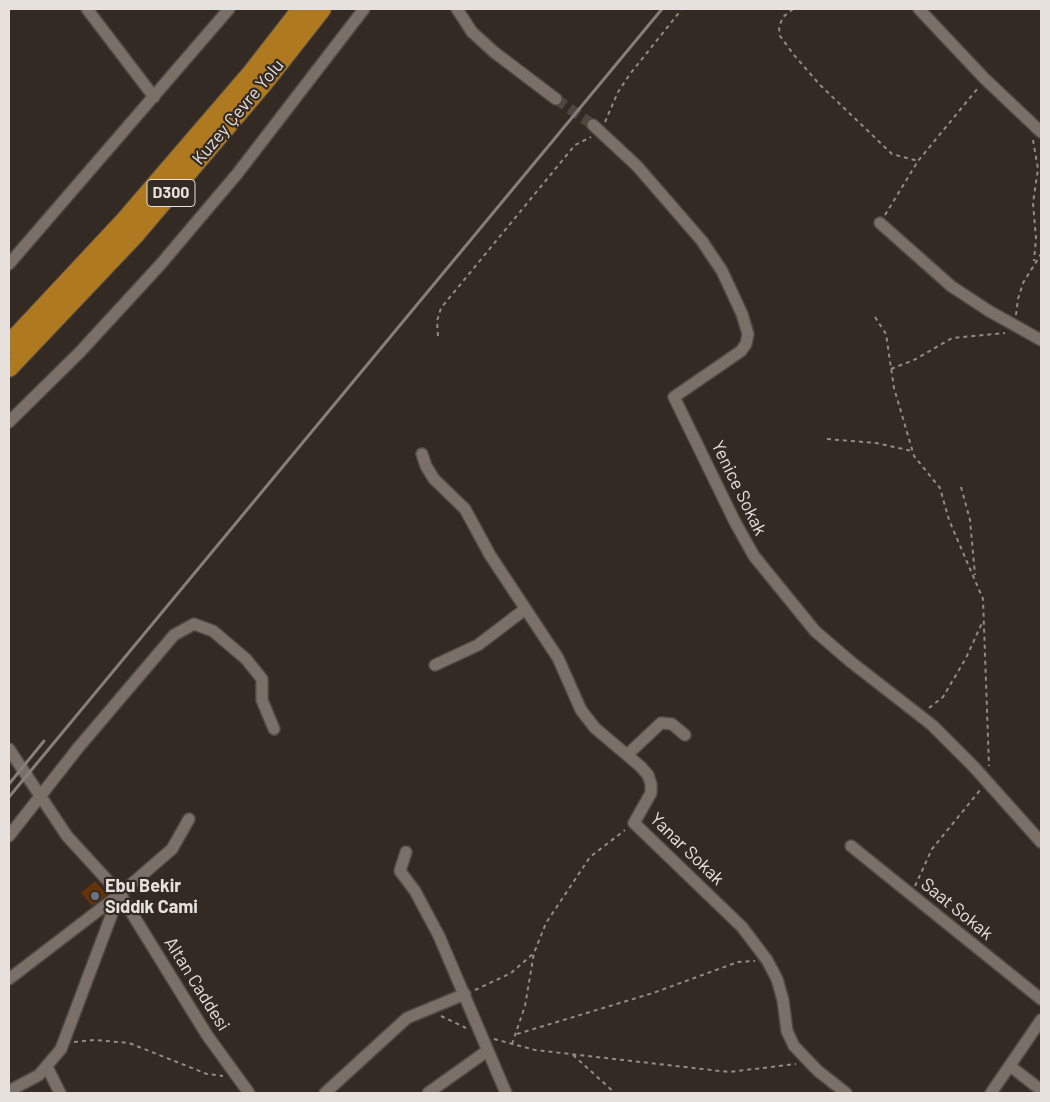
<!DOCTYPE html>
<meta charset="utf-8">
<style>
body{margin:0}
#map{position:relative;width:1050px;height:1102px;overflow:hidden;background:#342a24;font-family:Barlow,sans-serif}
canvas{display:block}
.frame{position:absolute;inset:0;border:10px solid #e7e1dd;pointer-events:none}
</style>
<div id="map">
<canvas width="1050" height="1102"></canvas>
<div class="frame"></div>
</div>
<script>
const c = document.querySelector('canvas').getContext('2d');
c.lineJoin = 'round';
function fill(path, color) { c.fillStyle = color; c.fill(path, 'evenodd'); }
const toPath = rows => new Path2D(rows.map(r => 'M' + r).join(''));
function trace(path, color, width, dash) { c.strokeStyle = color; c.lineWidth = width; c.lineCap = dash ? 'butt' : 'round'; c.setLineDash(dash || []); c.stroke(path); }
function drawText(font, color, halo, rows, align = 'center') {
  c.font = font + ' Barlow,sans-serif'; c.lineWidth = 4.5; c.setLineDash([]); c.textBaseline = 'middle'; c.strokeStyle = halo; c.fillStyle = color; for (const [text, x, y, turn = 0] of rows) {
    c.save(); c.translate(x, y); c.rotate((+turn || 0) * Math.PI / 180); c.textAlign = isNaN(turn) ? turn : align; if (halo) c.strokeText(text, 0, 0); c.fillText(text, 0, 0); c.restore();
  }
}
fill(toPath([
 [95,881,107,895,92,906,81,893]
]), '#653305');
trace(toPath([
 [556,99,593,125]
]), '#4f4540', 11, [11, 5.5]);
const minor = toPath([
 [87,9,154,97],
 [457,9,472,32,494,52,556,99],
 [919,9,984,78,1041,132],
 [593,125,637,166,702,241,722,271,742,314,748,334,746,344,741,351,674,397,735,522,754,556,815,631,851,662,932,725,974,767,1041,842],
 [880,223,951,286,989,311,1041,340],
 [9,264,229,9],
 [9,422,80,352,160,265,237,174,364,9],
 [422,454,426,466,434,479,465,509,490,555,558,658,581,710,595,728,640,766,648,775,651,784,651,793,634,823,742,927,767,960,777,979,783,1000,787,1031,794,1046,818,1071,846,1093],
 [435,665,478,645,524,610],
 [9,749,67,836,120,894,207,1035,249,1093],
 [627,755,661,723,672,724,685,735],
 [9,836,78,748,174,635,194,624,213,631,246,659,262,679,262,700,274,729],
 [851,846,1041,999],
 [406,852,400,871,415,891,439,936,506,1093],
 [9,979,120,894,172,849,189,819],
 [1010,1066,1041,1090],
 [47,1067,60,1093],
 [11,1090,39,1075,61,1049,119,895],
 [325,1093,407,1018,465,994],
 [428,1093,487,1051],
 [991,1093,1041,1020]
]);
const highway = toPath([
 [9,344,123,222,252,72,301,9],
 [9,368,136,234,264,83,322,9]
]);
trace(minor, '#504943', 14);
trace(highway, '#504943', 20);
trace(toPath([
 [793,9,783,17,779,27,780,36,794,55,820,85,892,154,918,161],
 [605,122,618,92,630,74,682,9],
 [1033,140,1038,169,1033,203,1036,238,1034,261],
 [885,215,918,161,978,88],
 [1016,315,1018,299,1023,283,1041,254],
 [875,317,886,334,894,388,914,456,940,488,949,520,983,599,989,766],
 [438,336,437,321,441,308,575,145,591,137],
 [891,369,916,359,952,338,1005,333],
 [827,439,876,443,912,451],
 [961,487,970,520,975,575],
 [929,708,943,697,966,658,982,623],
 [915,886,932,849,981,789],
 [475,990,511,973,534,953],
 [441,1016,466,1028],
 [517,1034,653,993,738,962,755,961],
 [494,1039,535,1050,729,1072,796,1064],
 [74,1042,95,1040,129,1043,207,1074,223,1076],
 [512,1044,525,1006,534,953,546,923,590,857,625,830],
 [573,1055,615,1093]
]), '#938b86', 2, [4, 4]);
trace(minor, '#7a7068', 11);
trace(highway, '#af7920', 18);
trace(toPath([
 [9,784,44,741],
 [9,797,662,9]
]), '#867e79', 3);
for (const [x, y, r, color] of [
 [95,896,5,"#6b7280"]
]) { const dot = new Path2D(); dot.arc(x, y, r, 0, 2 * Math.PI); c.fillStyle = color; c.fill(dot); trace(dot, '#342a24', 2); }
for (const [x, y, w] of [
 [171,193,48]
]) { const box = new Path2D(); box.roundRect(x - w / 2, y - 13.5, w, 27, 4); c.fillStyle = '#342a24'; c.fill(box); trace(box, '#e7e1dd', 1); }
drawText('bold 16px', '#e7e1dd', null, [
 ["D300",171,193]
]);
drawText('18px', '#e7e1dd', '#342a24', [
 ["Kuzey Çevre Yolu",238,112,-50],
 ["Yenice Sokak",739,488,64],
 ["Yanar Sokak",687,849,44],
 ["Saat Sokak",957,909,39],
 ["Altan Caddesi",197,984,58]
]);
drawText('bold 18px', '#e7e1dd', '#342a24', [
 ["Ebu Bekir",105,886],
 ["Sıddık Cami",105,907]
], 'left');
</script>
